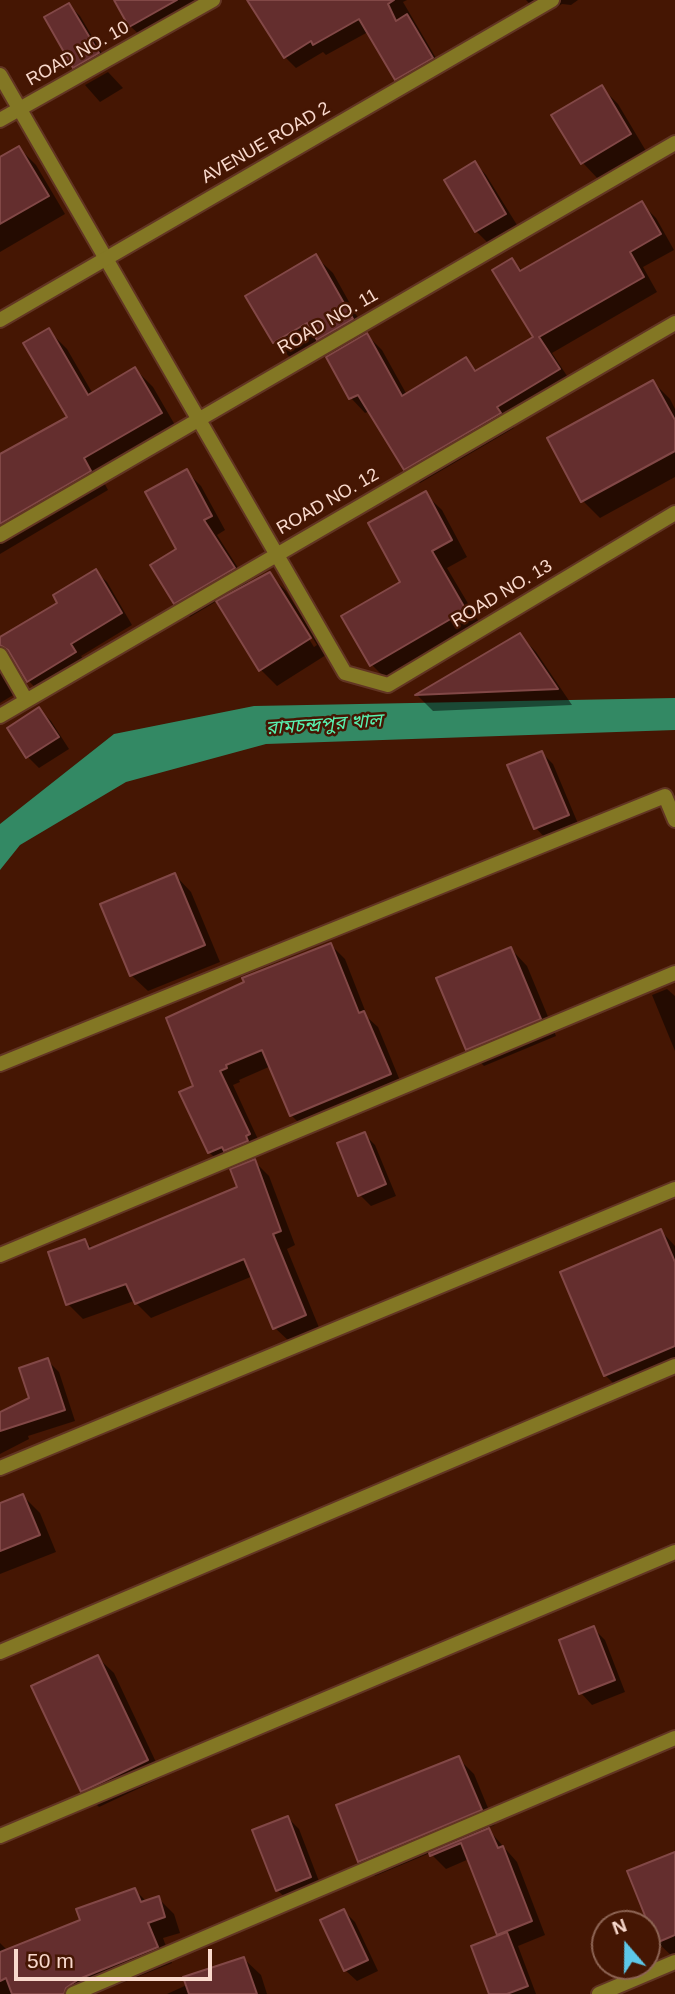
<!DOCTYPE html>
<meta charset="utf-8">
<style>
body{margin:0}
#map{position:relative;width:675px;height:1994px;overflow:hidden;background:#451603;font-family:Helvetica,sans-serif}
canvas{display:block}
.north{position:absolute;left:591px;top:1910px;width:70px;height:70px;box-sizing:border-box;background:#451603;border:2px solid #8d6454;border-radius:50%;rotate:340deg;font-size:19px;font-weight:700;line-height:28px;text-align:center;color:#f9d9cd}
.north::after{content:'';display:block;margin:auto;width:24px;height:32px;background:#5dc7e8;clip-path:polygon(50% 0,100% 100%,50% 72%,0 100%)}
.scale{position:absolute;left:14px;top:1949px;width:198px;height:32px;box-sizing:border-box;border:4px solid #f9d9cd;border-top:0;padding-left:9px;font-size:21px;line-height:24px;white-space:nowrap;color:#f9d9cd;-webkit-text-stroke:5px #451603;paint-order:stroke}
</style>
<div id="map">
<canvas width="675" height="1994"></canvas>
<div class="north">N</div>
<div class="scale">50 m</div>
</div>
<script>
const c = document.querySelector('canvas').getContext('2d');
c.lineJoin = 'round';
function fill(path, color) { c.fillStyle = color; c.fill(path, 'evenodd'); }
const toPath = rows => new Path2D(rows.map(r => 'M' + r).join(''));
function trace(path, color, width, dash) { c.strokeStyle = color; c.lineWidth = width; c.lineCap = dash ? 'butt' : 'round'; c.setLineDash(dash || []); c.stroke(path); }
function drawText(font, color, halo, rows, align = 'center') {
  c.font = font + ' Helvetica,"Noto Sans Bengali",sans-serif'; c.lineWidth = 5; c.setLineDash([]); c.textBaseline = 'middle'; c.strokeStyle = halo; c.fillStyle = color; for (const [text, x, y, turn = 0] of rows) {
    c.save(); c.translate(x, y); c.rotate((+turn || 0) * Math.PI / 180); c.textAlign = isNaN(turn) ? turn : align; if (halo) c.strokeText(text, 0, 0); c.fillText(text, 0, 0); c.restore();
  }
}
fill(toPath([
 [675,698,675,730,266,744,126,782,20,845,0,870,0,824,114,734,254,706]
]), '#338964');
fill(toPath([
 [116,0,210,0,142,37,130,26],
 [260,0,407,0,403,2,443,70,408,90,396,79,368,32,326,55,323,52,296,68,285,57],
 [526,0,578,0,571,5,562,4,541,16],
 [69,5,80,16,109,65,86,78,75,67],
 [108,72,123,88,100,102,85,85],
 [601,87,618,104,646,151,599,180,583,163],
 [19,148,36,165,65,214,0,252,0,159],
 [475,163,486,175,517,225,488,243,476,231,446,181],
 [641,203,656,218,674,250,643,267,657,292,552,353,573,385,511,422,514,428,420,483,406,468,370,411,365,413,351,398,328,357,334,354,320,341,291,358,274,342,316,257,333,273,368,336,382,350,407,395,466,359,478,372,536,338,512,260,523,271],
 [49,331,67,349,93,394,135,369,153,387,179,432,101,477,108,490,0,554,0,456,69,418],
 [653,382,670,399,675,409,675,477,600,518,583,501],
 [186,471,201,486,225,530,217,535,249,585,269,574,286,591,326,655,277,686,260,669,217,601,190,617,175,602,178,549],
 [279,591,283,591,317,645,314,647],
 [425,494,442,510,467,557,447,568,482,627,388,681,372,665,402,583],
 [95,571,107,582,132,625,81,656,86,663,39,692,28,680,14,656,6,658,15,694,0,703,0,639,60,603],
 [520,635,536,652,572,705,433,711,417,695],
 [39,709,51,721,69,749,39,768,28,757],
 [542,753,553,764,579,826,547,840,536,828],
 [175,875,191,892,220,962,148,991,131,975],
 [331,945,345,959,368,1018,378,1027,403,1088,305,1129,291,1115,271,1066,239,1080,240,1082,233,1085,262,1148,259,1150,261,1155,252,1159,269,1176,295,1245,287,1249,320,1330,290,1342,275,1328,253,1276,151,1318,134,1301,83,1319,68,1304,85,1241,93,1249,239,1188,242,1166,236,1161,223,1166,209,1152,196,1087],
 [511,949,527,966,556,1036,484,1066,467,1049],
 [667,989,675,996,675,1051,652,995],
 [364,1134,375,1145,396,1196,371,1206,360,1195],
 [661,1231,675,1246,675,1375,626,1396,605,1375],
 [47,1360,59,1372,75,1421,28,1436,29,1439,0,1454,0,1414,31,1399],
 [23,1496,40,1513,56,1552,0,1574,0,1505],
 [594,1629,605,1640,625,1692,592,1705,581,1693],
 [97,1657,114,1673,163,1777,99,1807,82,1791],
 [459,1759,474,1774,495,1825,487,1828,517,1862,545,1935,518,1946,536,1994,491,1994,501,1936,469,1859,446,1869,430,1853,375,1876,360,1861],
 [288,1818,299,1829,322,1889,289,1901,277,1890],
 [675,1854,675,1959,657,1942],
 [135,1890,147,1902,158,1898,174,1914,180,1933,163,1938,172,1963,95,1994,0,1994,0,1943,8,1951,82,1921],
 [344,1911,355,1922,378,1971,357,1981,345,1970],
 [244,1959,261,1975,267,1994,167,1994]
]), '#0007');
const building = toPath([
 [114,0,177,0,129,27,114,0],
 [247,0,394,0,388,4,396,21,407,14,433,58,395,80,359,19,313,45,311,41,284,58,247,0],
 [69,3,99,53,73,68,44,17,69,3],
 [602,85,631,134,581,164,551,115,602,85],
 [19,146,49,196,0,224,0,157,19,146],
 [475,161,506,214,475,232,444,180,475,161],
 [642,201,661,234,630,252,644,277,539,337,560,369,497,407,501,413,404,470,358,395,349,399,326,357,367,333,402,396,466,357,475,371,533,337,492,270,512,258,520,271,642,201],
 [316,254,353,319,317,340,307,323,273,343,245,296,316,254],
 [49,328,88,395,135,367,162,413,84,458,91,471,0,524,0,454,67,417,23,343,49,328],
 [653,380,675,420,675,451,581,502,547,438,653,380],
 [187,469,212,516,204,520,235,568,174,604,150,565,176,549,145,492,187,469],
 [426,491,452,540,432,551,466,610,370,666,341,616,400,582,368,523,426,491],
 [96,569,122,613,71,644,76,652,27,682,8,650,0,645,0,637,57,603,53,595,96,569],
 [270,572,311,638,259,671,216,601,270,572],
 [520,633,558,689,415,695,520,633],
 [39,707,59,737,26,758,7,728,39,707],
 [542,751,569,815,534,829,507,765,542,751],
 [175,873,205,945,130,976,100,904,175,873],
 [331,943,359,1013,364,1011,391,1074,290,1116,262,1050,226,1065,227,1068,220,1071,250,1134,246,1136,248,1141,224,1151,222,1147,208,1153,179,1092,193,1086,166,1018,244,982,242,978,331,943],
 [511,947,541,1019,466,1050,436,978,511,947],
 [365,1132,386,1184,358,1196,337,1143,365,1132],
 [255,1159,281,1231,273,1234,306,1315,273,1329,244,1259,135,1304,126,1284,66,1305,48,1252,85,1239,89,1249,237,1187,230,1169,255,1159],
 [661,1229,675,1262,675,1346,604,1376,560,1272,661,1229],
 [48,1358,65,1410,0,1431,0,1412,29,1398,19,1368,48,1358],
 [23,1494,40,1535,0,1551,0,1503,23,1494],
 [594,1626,615,1680,579,1694,559,1640,594,1626],
 [98,1655,148,1760,81,1792,31,1686,98,1655],
 [459,1756,482,1810,358,1862,336,1805,459,1756],
 [288,1816,311,1877,276,1891,252,1830,288,1816],
 [489,1828,498,1848,503,1846,532,1921,497,1935,461,1843,430,1856,429,1853,489,1828],
 [675,1852,675,1935,656,1943,627,1871,675,1852],
 [135,1888,141,1902,159,1896,165,1917,148,1923,158,1947,79,1979,66,1988,64,1994,12,1994,6,1978,0,1981,0,1952,80,1920,76,1909,135,1888],
 [344,1909,368,1960,344,1971,320,1920,344,1909],
 [507,1932,528,1986,507,1994,489,1994,471,1946,507,1932],
 [244,1957,257,1994,189,1994,183,1977,244,1957]
]);
fill(building, '#642e2e');
trace(building, '#824847', 2);
const minor = toPath([
 [0,75,345,673,388,685,675,513],
 [0,120,213,0],
 [0,535,675,143],
 [0,655,26,700],
 [0,716,675,323],
 [0,1064,665,796,675,820],
 [0,1255,675,973],
 [0,1468,675,1189],
 [0,1652,675,1366],
 [0,1836,675,1552],
 [73,1994,675,1738]
]);
const tertiary = toPath([
 [0,320,552,0],
 [599,1994,675,1962]
]);
trace(minor, '#623523', 18);
trace(tertiary, '#623523', 18);
trace(minor, '#837724', 14);
trace(tertiary, '#837724', 14);
drawText('18px', '#f9d9cd', '#451603', [
 ["ROAD NO. 10",78,54,-29],
 ["AVENUE ROAD 2",266,143,-30],
 ["ROAD NO. 11",328,322,-30],
 ["ROAD NO. 12",328,502,-30],
 ["ROAD NO. 13",502,594,-31]
]);
drawText('italic 19px', '#58f0af', '#451603', [
 ["রামচন্দ্রপুর খাল",324,725,-4]
]);
</script>
